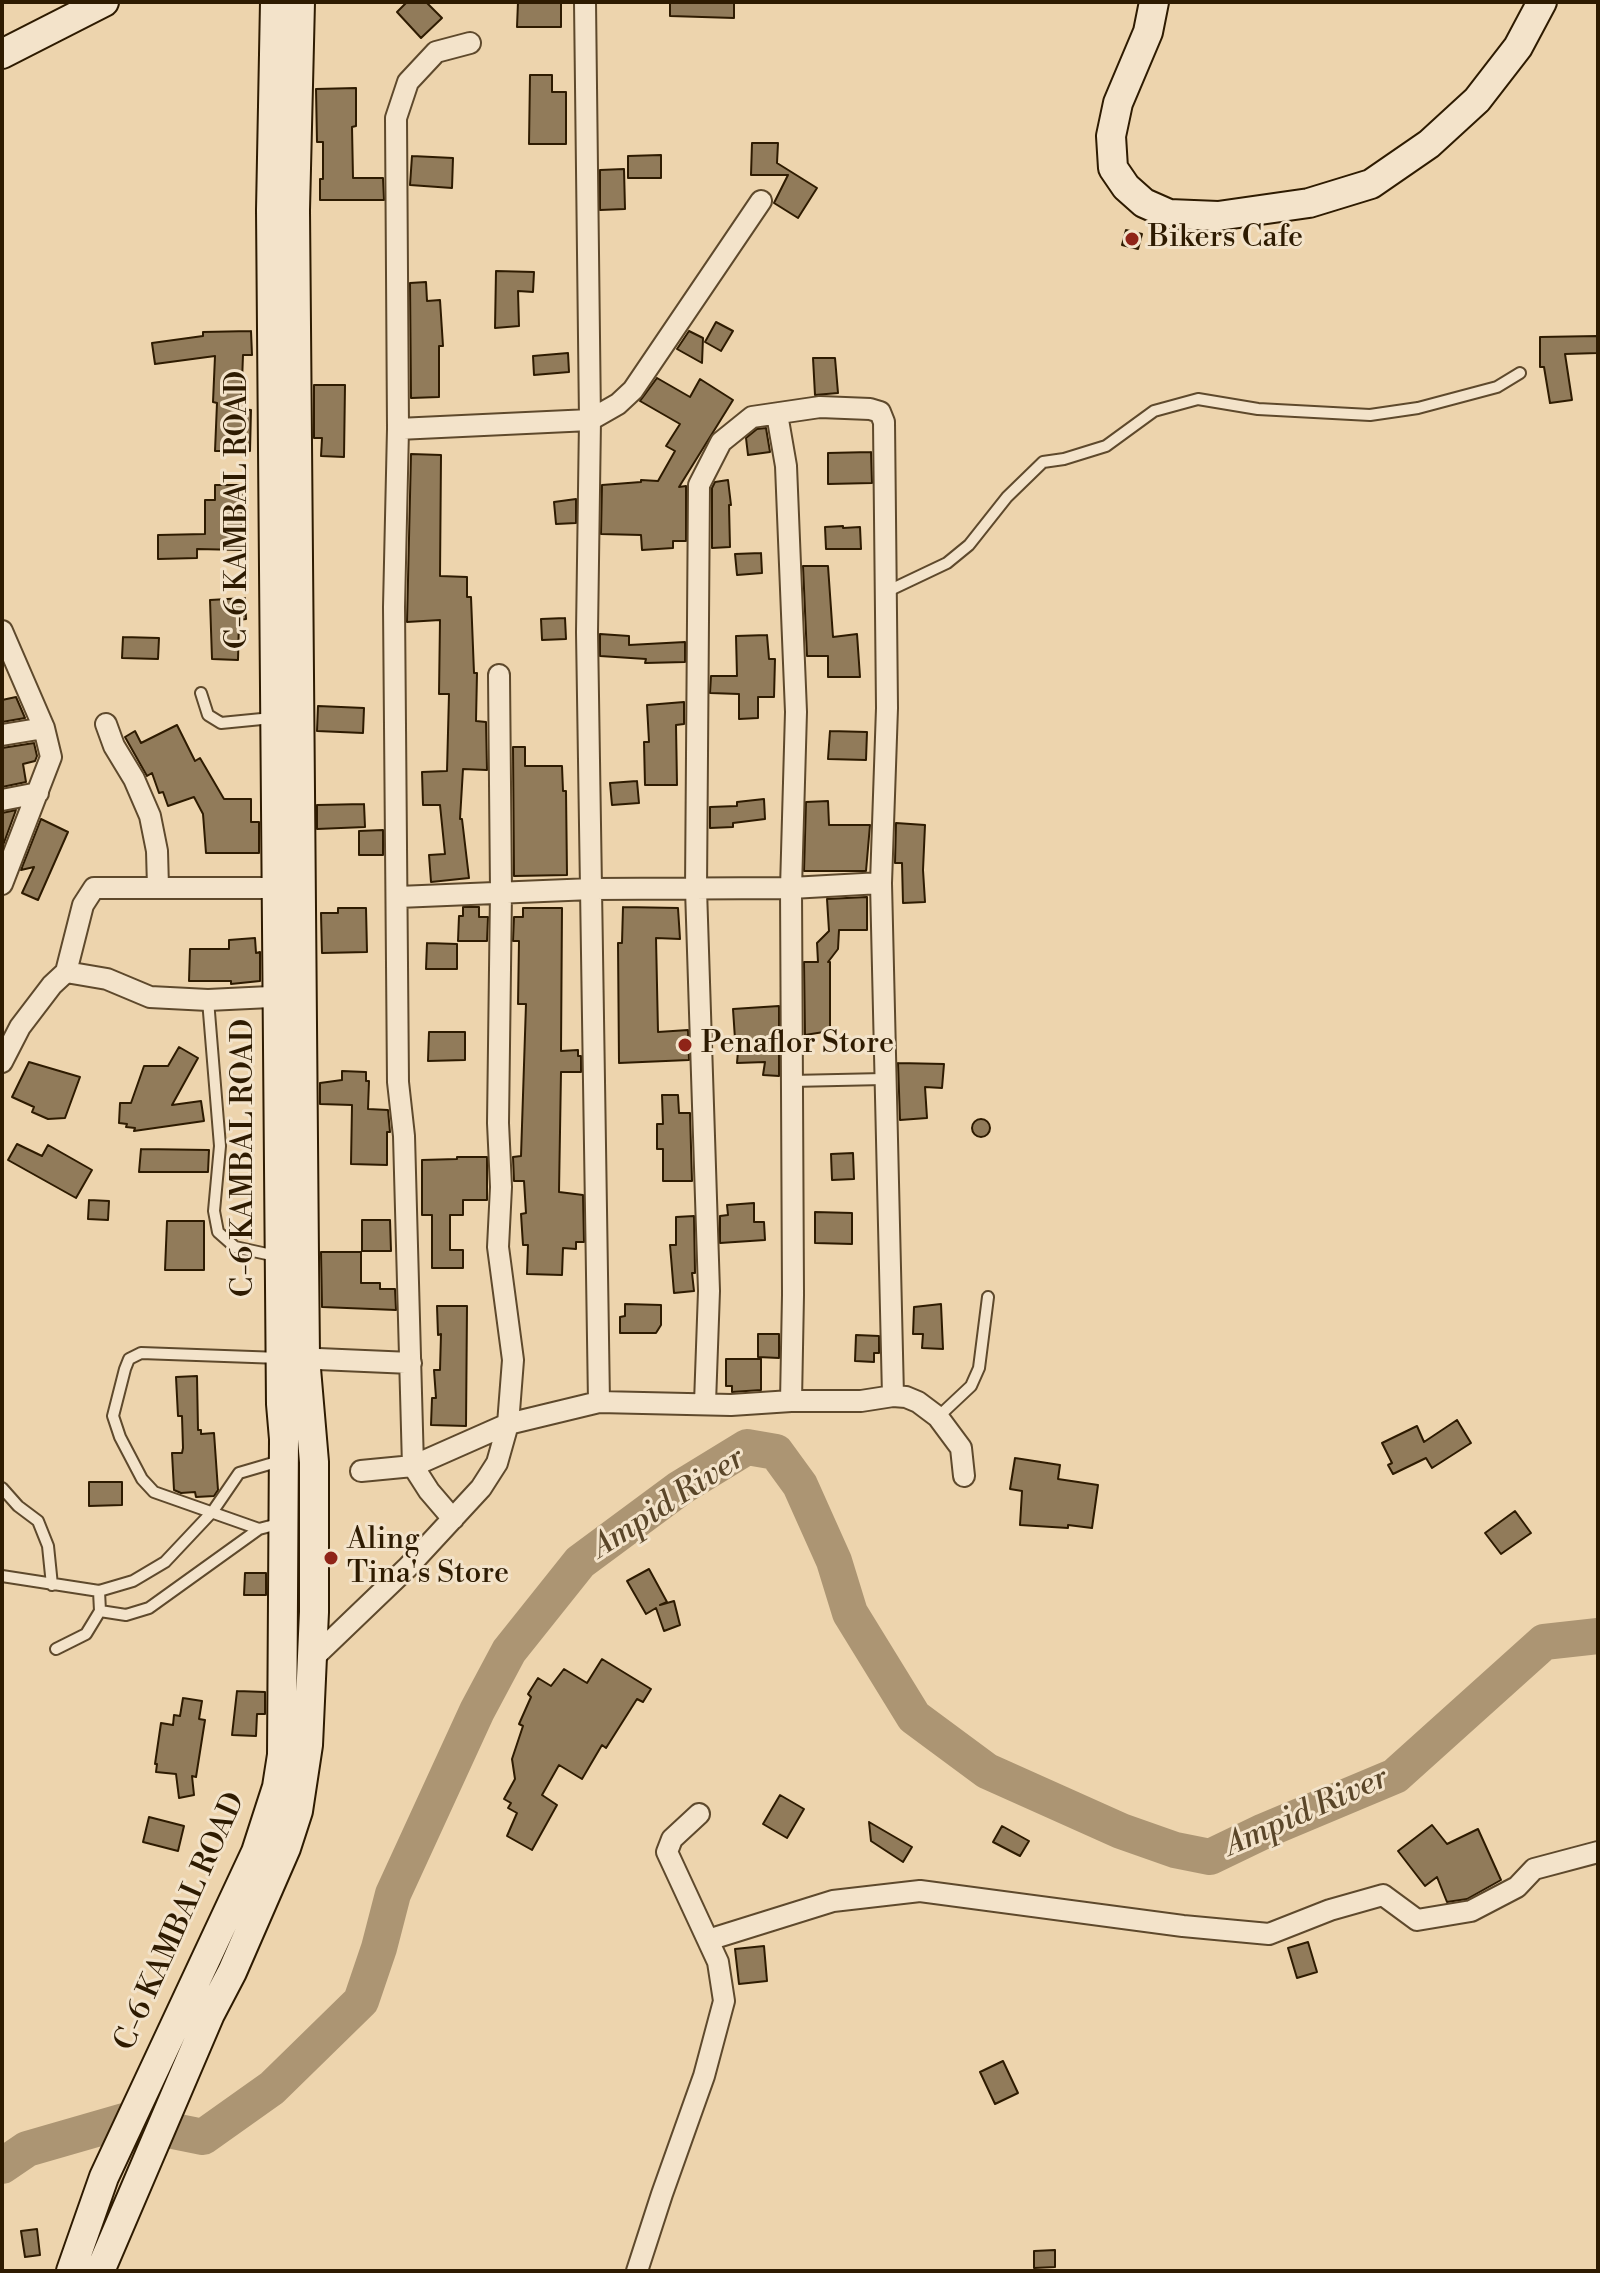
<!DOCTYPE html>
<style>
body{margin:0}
#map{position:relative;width:1600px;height:2273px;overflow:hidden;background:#edd4ad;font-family:"Libre Bodoni",serif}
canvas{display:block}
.frame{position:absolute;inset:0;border:4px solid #2e1b01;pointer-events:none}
</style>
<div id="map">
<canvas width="1600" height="2273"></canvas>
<div class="frame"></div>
</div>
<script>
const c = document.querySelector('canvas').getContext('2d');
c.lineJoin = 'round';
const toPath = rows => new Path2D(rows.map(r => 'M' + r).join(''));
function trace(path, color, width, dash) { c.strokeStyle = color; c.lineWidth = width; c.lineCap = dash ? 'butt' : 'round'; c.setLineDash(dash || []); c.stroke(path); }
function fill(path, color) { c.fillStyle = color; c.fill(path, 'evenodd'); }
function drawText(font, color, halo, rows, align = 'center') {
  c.font = font + ' "Libre Bodoni",serif'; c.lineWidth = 6; c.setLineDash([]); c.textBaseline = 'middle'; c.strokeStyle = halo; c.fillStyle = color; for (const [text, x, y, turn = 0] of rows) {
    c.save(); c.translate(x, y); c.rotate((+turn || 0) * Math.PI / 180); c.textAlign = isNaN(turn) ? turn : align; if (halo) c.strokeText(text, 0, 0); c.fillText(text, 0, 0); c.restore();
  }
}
trace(toPath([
 [2,2166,27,2149,124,2121,203,2137,272,2088,361,2001,379,1948,393,1894,477,1711,509,1651,580,1562,680,1488,747,1447,776,1452,800,1485,834,1561,850,1613,914,1717,987,1771,1121,1831,1175,1850,1210,1857,1264,1831,1395,1776,1544,1642,1598,1636]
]), '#ac9573', 36);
const building = toPath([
 [407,2,426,2,442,18,421,38,397,12,407,2],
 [518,2,561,2,561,27,517,27,518,2],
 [670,2,734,2,734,18,670,16,670,2],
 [530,75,552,75,552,92,566,92,566,144,529,144,530,75],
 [356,88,356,126,352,127,353,178,383,178,384,200,320,200,320,179,323,179,323,142,317,142,316,89,356,88],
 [752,143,778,143,777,163,817,188,798,218,774,203,788,175,751,175,752,143],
 [661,155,661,178,628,178,628,156,661,155],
 [412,156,453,158,452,188,410,185,412,156],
 [624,169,625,209,600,210,600,170,624,169],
 [1126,230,1142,234,1138,249,1122,245,1126,230],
 [496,271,534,272,533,292,518,291,519,326,495,328,496,271],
 [426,282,427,301,440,300,443,346,439,346,439,397,411,398,410,283,426,282],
 [716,322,733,331,721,351,705,342,716,322],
 [251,331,252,355,243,355,241,409,251,410,250,451,215,451,217,403,213,402,215,356,155,364,152,343,203,336,203,332,251,331],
 [689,331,703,338,702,363,677,349,689,331],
 [1598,336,1598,353,1565,354,1572,400,1550,403,1544,367,1540,367,1540,337,1598,336],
 [568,353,569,372,534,375,533,356,568,353],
 [813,358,835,358,838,393,815,395,813,358],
 [657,378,690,397,700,379,733,400,679,487,686,486,686,541,673,541,673,548,642,550,641,535,601,534,602,485,641,482,641,480,658,481,675,451,666,446,680,424,640,401,657,378],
 [314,385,345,385,344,457,321,456,322,438,314,438,314,385],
 [766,428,770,452,748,455,746,438,757,429,766,428],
 [871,452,872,483,828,484,828,453,871,452],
 [411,454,441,455,440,576,467,577,467,597,471,597,474,673,477,673,476,721,486,722,487,770,463,769,460,819,462,819,469,878,431,882,429,855,445,854,440,805,423,805,422,772,447,771,449,694,439,694,440,620,407,622,411,454],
 [728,480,731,505,729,505,730,547,712,548,712,488,715,482,728,480],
 [215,485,242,485,241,550,197,549,197,558,158,559,158,535,205,534,205,500,215,500,215,485],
 [576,499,576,523,556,524,554,502,576,499],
 [843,526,843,528,860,527,861,549,826,549,825,527,843,526],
 [761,553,762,573,737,575,735,554,761,553],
 [803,566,828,566,833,637,857,634,860,677,828,677,828,656,807,656,803,566],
 [245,598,246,619,239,620,238,660,212,659,210,600,245,598],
 [565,618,566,639,542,640,541,619,565,618],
 [600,634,629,636,629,645,685,642,685,662,645,663,646,659,600,656,600,634],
 [767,635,769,659,775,659,774,697,758,697,758,718,739,719,739,694,710,693,711,676,737,676,736,636,767,635],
 [123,637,159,638,158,659,122,658,123,637],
 [16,697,25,718,2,722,2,700,16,697],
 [684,702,684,724,676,725,677,785,645,785,644,742,649,742,647,705,684,702],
 [318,706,364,708,363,733,317,731,318,706],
 [177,725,195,761,200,758,224,799,251,799,251,822,259,822,259,853,206,853,203,814,194,797,168,806,163,792,159,793,152,773,147,776,125,737,135,731,141,743,177,725],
 [830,731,867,732,866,760,828,759,830,731],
 [34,743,37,756,35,761,23,764,26,782,2,787,2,748,34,743],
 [513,747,525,747,525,766,562,766,563,791,566,791,567,875,514,876,513,747],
 [637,781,639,803,612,805,610,783,637,781],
 [764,799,765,819,733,823,733,827,710,828,710,807,737,806,737,802,764,799],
 [828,801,829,825,870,825,866,871,804,871,806,802,828,801],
 [364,804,365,827,317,829,317,805,364,804],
 [16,810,2,848,2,813,16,810],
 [41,819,68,832,38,900,22,893,34,867,21,870,41,819],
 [896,823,925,825,923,870,925,902,903,903,902,863,895,863,896,823],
 [383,830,383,855,359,855,359,831,383,830],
 [867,897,867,930,839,930,838,949,828,962,830,962,830,1031,805,1035,804,962,818,962,817,943,829,931,827,899,867,897],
 [463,907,479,907,479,917,488,917,487,941,458,941,459,916,463,916,463,907],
 [623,907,678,908,680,939,656,938,658,1032,688,1030,689,1060,619,1063,618,943,622,943,623,907],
 [338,908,366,908,367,952,322,953,321,913,338,913,338,908],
 [523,908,562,908,561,1051,578,1050,578,1056,581,1056,581,1072,561,1072,559,1192,583,1195,584,1242,576,1242,576,1249,563,1248,562,1275,527,1274,528,1245,523,1245,521,1214,526,1213,524,1181,514,1181,513,1157,521,1156,526,1004,518,1004,519,941,513,941,514,917,523,917,523,908],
 [255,938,256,953,260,952,260,981,231,984,231,981,189,981,190,949,229,949,229,940,255,938],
 [427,943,457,944,457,969,426,969,427,943],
 [779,1006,779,1076,763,1075,765,1062,737,1063,739,1039,735,1039,733,1009,779,1006],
 [429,1032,465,1032,465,1060,428,1061,429,1032],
 [179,1047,198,1058,172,1105,201,1101,204,1121,134,1131,135,1128,126,1127,127,1124,119,1123,120,1103,131,1103,144,1066,168,1066,179,1047],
 [29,1062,80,1077,65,1118,48,1119,32,1112,34,1107,12,1097,29,1062],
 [898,1063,944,1064,942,1088,925,1087,927,1118,900,1120,898,1063],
 [342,1071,366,1072,366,1081,369,1081,368,1109,388,1110,390,1132,387,1132,387,1165,351,1164,352,1105,320,1104,320,1083,342,1080,342,1071],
 [662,1095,678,1095,679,1113,690,1113,692,1181,663,1181,663,1149,657,1149,657,1124,663,1124,662,1095],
 '972 1128a9 9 0 1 1 18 0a9 9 0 1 1-18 0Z',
 [17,1144,42,1156,48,1145,92,1170,76,1198,8,1160,17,1144],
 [141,1149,209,1150,208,1172,139,1172,141,1149],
 [853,1153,854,1179,832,1180,831,1154,853,1153],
 [457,1157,487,1157,487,1200,463,1200,463,1215,450,1215,450,1250,463,1250,463,1268,432,1268,432,1215,422,1215,422,1160,457,1159,457,1157],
 [89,1200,109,1201,108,1220,88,1219,89,1200],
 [754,1203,754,1222,764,1222,765,1240,720,1243,720,1216,728,1215,727,1205,754,1203],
 [815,1212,852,1213,852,1244,815,1243,815,1212],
 [694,1216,695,1273,692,1273,694,1291,674,1293,670,1245,676,1245,676,1217,694,1216],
 [362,1220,390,1220,391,1251,362,1251,362,1220],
 [167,1221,204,1221,204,1270,165,1270,167,1221],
 [321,1252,361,1252,361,1283,380,1283,380,1289,395,1289,396,1310,322,1307,321,1252],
 [625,1304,661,1305,661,1325,656,1333,620,1333,620,1317,625,1316,625,1304],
 [941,1304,943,1349,922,1348,923,1334,913,1334,914,1307,941,1304],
 [437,1306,467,1306,466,1426,431,1425,432,1398,436,1398,434,1370,440,1370,441,1334,438,1335,437,1306],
 [758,1334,779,1334,779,1358,758,1357,758,1334],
 [856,1335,879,1336,879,1353,874,1353,874,1362,855,1361,856,1335],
 [726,1359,761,1359,761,1390,732,1392,732,1386,726,1386,726,1359],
 [197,1376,198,1430,201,1430,201,1434,214,1433,218,1490,214,1496,196,1497,195,1492,181,1493,174,1490,172,1453,182,1453,183,1448,182,1416,178,1416,176,1377,197,1376],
 [1457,1420,1471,1443,1432,1468,1426,1458,1393,1474,1388,1465,1392,1463,1382,1443,1417,1426,1424,1442,1457,1420],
 [1015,1458,1060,1465,1058,1479,1098,1485,1092,1528,1068,1525,1068,1528,1020,1525,1022,1491,1010,1489,1015,1458],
 [89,1482,122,1482,122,1505,89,1506,89,1482],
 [1515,1511,1531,1533,1501,1554,1485,1533,1515,1511],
 [649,1569,667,1602,660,1605,674,1601,680,1625,664,1631,656,1608,646,1614,627,1581,649,1569],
 [245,1573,266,1573,266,1595,244,1595,245,1573],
 [602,1659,651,1689,643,1702,637,1699,606,1748,602,1745,582,1779,559,1765,542,1795,557,1805,532,1850,507,1836,517,1813,508,1808,511,1803,504,1799,515,1779,512,1759,523,1726,519,1724,531,1697,528,1694,538,1678,551,1686,564,1669,587,1683,602,1659],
 [237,1691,265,1692,265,1714,257,1714,256,1736,232,1735,237,1691],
 [183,1698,202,1701,199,1719,205,1720,196,1777,192,1776,194,1795,179,1798,176,1774,156,1772,157,1764,155,1764,161,1723,173,1725,174,1715,180,1716,183,1698],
 [780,1795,804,1809,787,1838,763,1824,780,1795],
 [149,1817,184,1826,178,1851,143,1842,149,1817],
 [869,1822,912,1847,903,1862,871,1841,869,1822],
 [1432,1825,1447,1844,1478,1829,1501,1880,1467,1899,1447,1902,1437,1877,1425,1886,1398,1851,1432,1825],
 [1002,1826,1029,1841,1020,1856,993,1842,1002,1826],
 [1308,1942,1317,1972,1297,1978,1288,1948,1308,1942],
 [764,1946,767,1981,739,1984,735,1949,764,1946],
 [1003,2061,1018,2093,995,2104,980,2072,1003,2061],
 [37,2229,40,2255,25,2257,21,2231,37,2229],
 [1055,2250,1055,2267,1034,2268,1034,2251,1055,2250]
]);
fill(building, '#917b5a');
trace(building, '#2e1b01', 2);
const lane = toPath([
 [888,591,947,563,969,545,1007,497,1043,462,1064,459,1106,446,1154,411,1198,399,1258,409,1370,415,1418,408,1497,387,1520,373],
 [201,693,208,715,221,723,272,718],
 [208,1000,220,1146,214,1211,218,1232,235,1247,276,1256],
 [791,1081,884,1079],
 [938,1417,971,1386,979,1368,988,1297],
 [2,1488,18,1506,38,1521,48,1546,52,1585],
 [259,1529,154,1492,142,1479,120,1437,113,1416,125,1369,129,1359,141,1353,280,1358],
 [2,1576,99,1591,133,1581,165,1562,213,1511,239,1473,280,1461],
 [100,1611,126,1615,149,1608,259,1529,282,1523],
 [56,1649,86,1634,100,1611,99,1591]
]);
const street = toPath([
 [585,2,590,420,587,632,599,1402],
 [470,43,436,52,408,82,396,118,398,429,394,607,398,1082,404,1136,413,1466,508,1424,599,1402,731,1405,791,1401,861,1401,893,1396,906,1397,918,1402,938,1417,961,1448,964,1476],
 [777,414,786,466,796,712,791,888,793,1295,791,1401],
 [398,429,590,420,618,404,633,390,761,201],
 [2,631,44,728,51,757,2,884],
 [106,724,114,746,134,779,150,816,157,851,158,887],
 [2,735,44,728],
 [2,800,38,793],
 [398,897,592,889,791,888,881,883],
 [66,972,83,905,94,888,278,888],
 [2,1062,20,1027,52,985,66,972,107,979,150,997,208,1000,291,996],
 [295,1358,411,1363],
 [705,1403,709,1291,696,889,699,485,721,442,752,417,820,407,870,409,880,412,884,422,887,708,881,883,893,1396],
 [361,1471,413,1466,429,1491,453,1519],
 [311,1660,408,1567,481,1488,497,1463,508,1424,513,1360,498,1247,501,1187,498,1123,501,892,499,675],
 [708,1940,833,1901,920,1891,1183,1926,1269,1934,1330,1910,1383,1895,1417,1920,1471,1911,1517,1887,1534,1869,1598,1852],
 [637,2271,662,2194,704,2076,724,2001,718,1962,667,1852,672,1839,699,1814]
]);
const secondary = toPath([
 [1154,2,1148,32,1118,103,1111,136,1113,168,1126,187,1144,203,1169,214,1218,216,1309,203,1371,184,1429,144,1477,100,1518,47,1542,2],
 [2,54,104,2],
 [71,2271,104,2177,256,1852,277,1787,282,1755,284,1439,281,1404,271,210,275,2],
 [100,2271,210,2014,232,1972,286,1848,298,1811,308,1745,314,1612,314,1462,305,1357,304,1257,295,210,300,2]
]);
trace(lane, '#5e492c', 14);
trace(street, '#5e492c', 24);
trace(secondary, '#2e1b01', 32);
trace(lane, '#f3e3ca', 10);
trace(street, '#f3e3ca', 20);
trace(secondary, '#f3e3ca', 28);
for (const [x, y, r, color] of [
 [1132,239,8,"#8f2418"],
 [685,1045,8,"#8f2418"],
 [331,1558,8,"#8f2418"]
]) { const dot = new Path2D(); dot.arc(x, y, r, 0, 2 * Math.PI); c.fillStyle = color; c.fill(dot); trace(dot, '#f3e3ca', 3); }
drawText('30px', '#2e1b01', '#f3e3ca', [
 ["Bikers Cafe",1148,239],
 ["Penaflor Store",701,1045],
 ["Aling",347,1541],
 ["Tina's Store",347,1575]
], 'left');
drawText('30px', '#2e1b01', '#f3e3ca', [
 ["C-6 KAMBAL ROAD",239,510,-90],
 ["C-6 KAMBAL ROAD",245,1158,-90],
 ["C-6 KAMBAL ROAD",181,1922,-66]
]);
drawText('italic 32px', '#5a4629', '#f3e3ca', [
 ["Ampid River",669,1504,-33],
 ["Ampid River",1307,1813,-24]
]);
</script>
